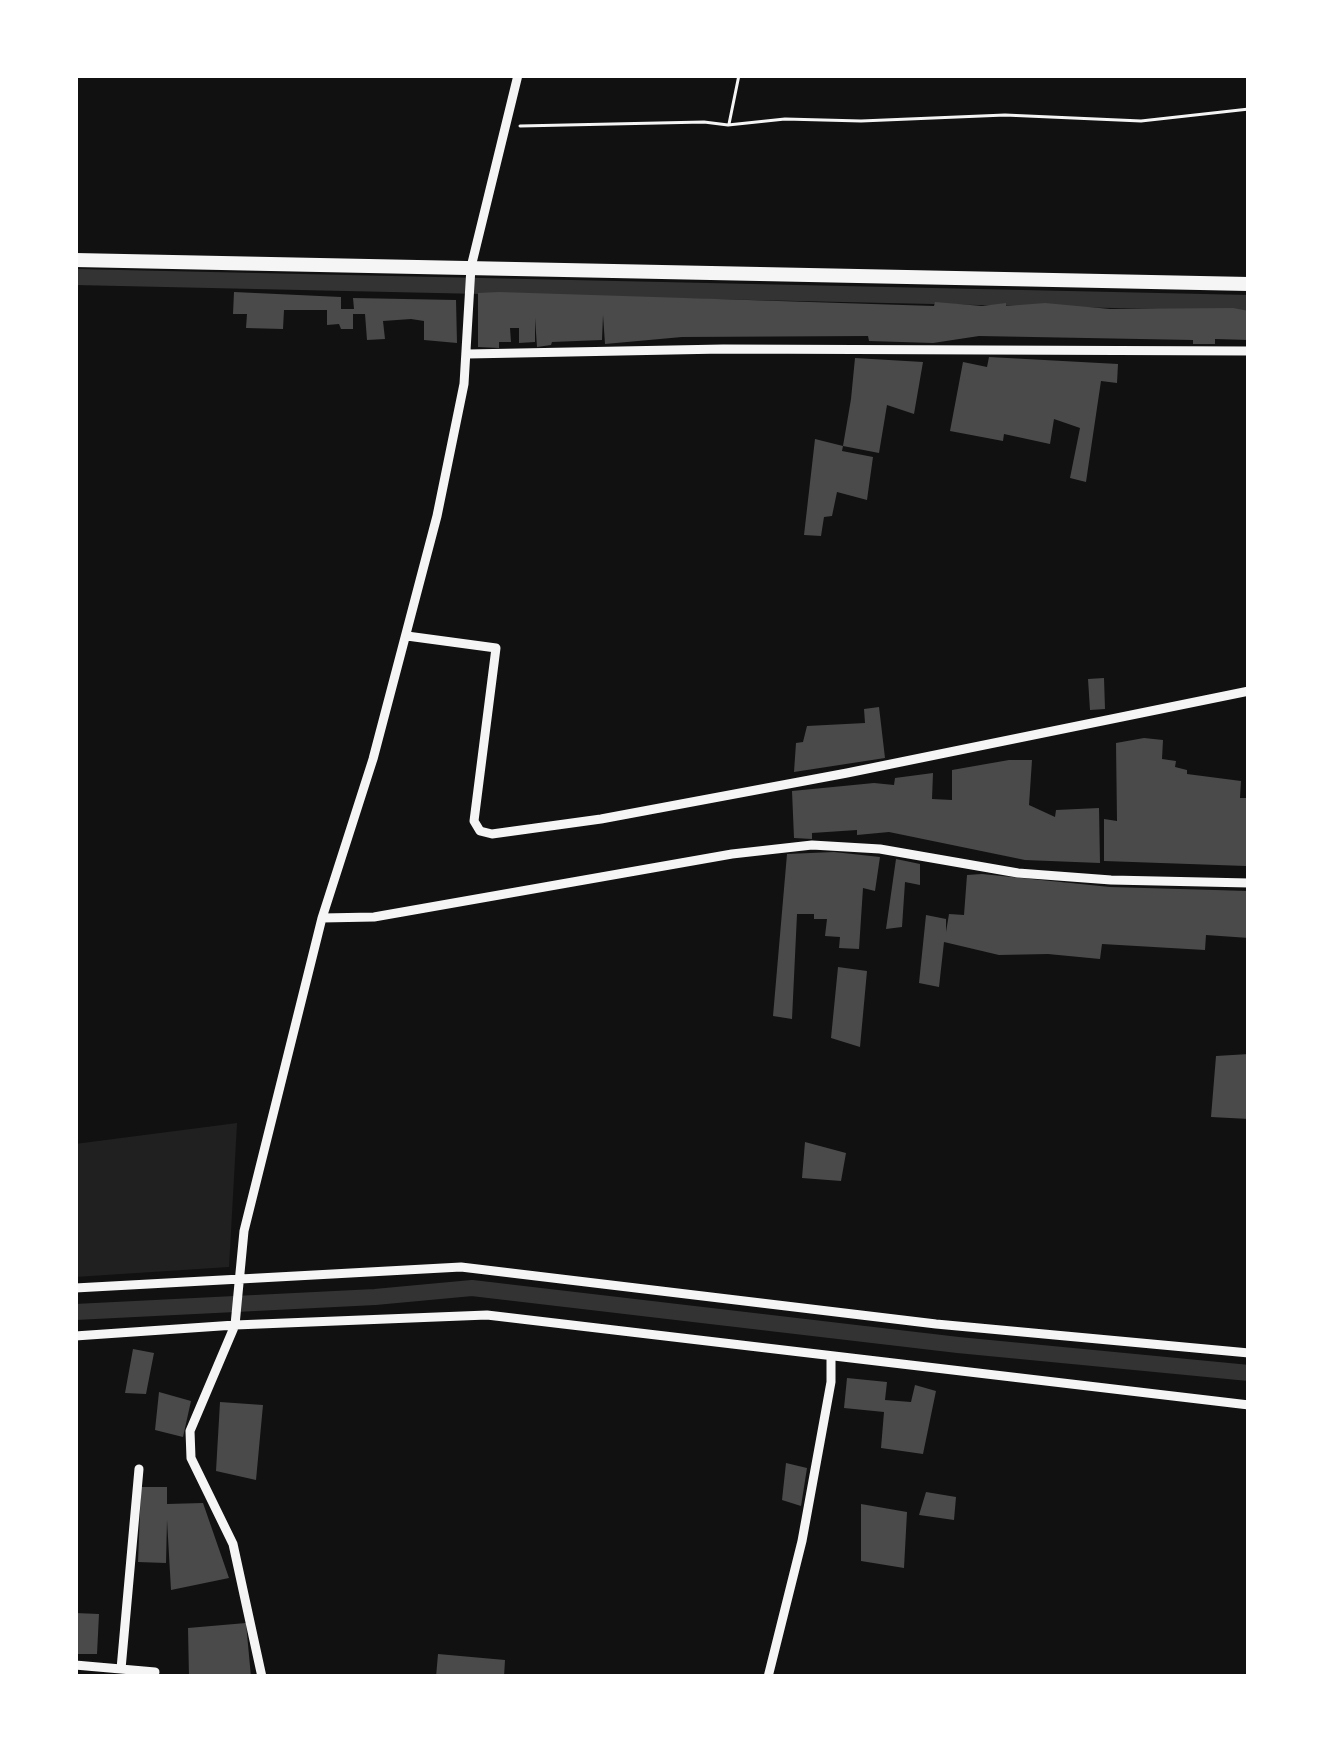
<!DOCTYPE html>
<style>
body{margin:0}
#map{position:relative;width:1324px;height:1752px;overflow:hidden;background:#111;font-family:"Sofia Sans Condensed",sans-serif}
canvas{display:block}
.frame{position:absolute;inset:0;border:78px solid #fff;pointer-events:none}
</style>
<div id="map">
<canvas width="1324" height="1752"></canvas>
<div class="frame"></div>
</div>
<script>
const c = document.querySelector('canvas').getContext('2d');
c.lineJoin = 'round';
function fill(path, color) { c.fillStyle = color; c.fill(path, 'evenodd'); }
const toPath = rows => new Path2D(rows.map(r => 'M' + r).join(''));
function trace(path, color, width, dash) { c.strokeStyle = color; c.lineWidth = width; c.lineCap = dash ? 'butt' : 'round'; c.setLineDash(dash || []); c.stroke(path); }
fill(toPath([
 [237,1123,229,1267,75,1277,75,1144]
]), '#202020');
trace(toPath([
 [75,277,1249,303],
 [75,1312,375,1297,472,1288,958,1345,1249,1373]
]), '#333', 16);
fill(toPath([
 [234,292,341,297,341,309,354,309,353,298,456,300,457,343,424,340,424,321,411,319,383,321,385,339,367,340,365,314,353,314,353,329,341,329,339,324,327,325,327,310,284,310,283,329,246,328,247,314,233,314],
 [499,292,934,306,935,302,982,306,1006,303,1006,306,1045,303,1110,309,1233,308,1249,311,1249,340,1215,339,1215,344,1193,344,1193,340,979,336,933,343,869,341,868,336,682,337,605,344,603,315,602,340,552,342,551,345,537,347,535,318,535,342,519,343,519,328,510,328,511,342,499,342,499,348,478,347,478,293],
 [989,357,1118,364,1117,383,1101,381,1086,482,1070,478,1080,428,1054,419,1050,444,1004,434,1003,441,950,431,963,362,987,367],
 [855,358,923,362,914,414,887,405,879,453,843,446,851,399,881,404,851,399],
 [815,439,843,446,842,451,873,457,867,500,837,492,832,516,824,517,821,536,804,535],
 [1104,678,1105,709,1090,710,1088,679],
 [879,707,885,758,794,772,796,743,803,742,807,726,865,723,864,709],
 [1144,738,1163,740,1162,759,1176,761,1175,767,1187,770,1187,774,1241,781,1240,798,1249,798,1246,866,1104,861,1104,819,1117,821,1116,743],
 [1009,760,1032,760,1029,805,1055,817,1056,810,1099,808,1100,863,1025,860,889,832,857,835,857,830,812,833,812,839,794,838,792,791,874,783,894,785,895,778,933,773,932,799,952,800,952,770],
 [834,852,880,857,875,891,863,888,859,949,839,948,840,937,825,936,827,919,814,919,814,914,797,914,792,1019,773,1016,787,854],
 [896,859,920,864,920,885,905,882,902,927,886,929],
 [982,874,1110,887,1249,891,1249,938,1206,935,1205,950,1102,944,1100,959,1048,954,999,955,944,942,939,987,919,983,926,915,946,919,946,932,949,914,964,915,967,875],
 [838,967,867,971,860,1047,831,1038],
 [1249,1054,1249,1119,1211,1117,1216,1056],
 [805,1142,846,1153,841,1181,802,1178],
 [133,1349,154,1353,146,1394,125,1393],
 [847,1378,887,1382,885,1400,911,1402,915,1385,936,1391,923,1454,881,1448,884,1412,844,1408],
 [159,1392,191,1401,183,1437,155,1430],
 [220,1402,263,1405,256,1480,216,1471],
 [786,1463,807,1468,801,1506,782,1500],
 [141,1487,167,1487,167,1504,203,1503,229,1578,171,1590,167,1520,166,1563,138,1562],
 [926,1492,956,1497,954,1520,919,1515],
 [861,1504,907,1512,904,1568,861,1561],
 [75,1613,99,1614,97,1654,75,1654],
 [246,1623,251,1677,189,1677,188,1628],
 [438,1654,505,1660,504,1677,436,1677]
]), '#4a4a4a');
trace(toPath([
 [729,124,739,75],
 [520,126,704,122,728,125,785,119,861,121,1005,115,1141,121,1249,109]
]), '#f5f5f5', 3);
trace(toPath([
 [468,354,723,349,1249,351],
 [407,636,496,648,474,821,480,831,492,834,601,819,847,773,1249,691],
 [322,918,374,917,732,854,812,845,880,849,1018,873,1111,880,1249,883],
 [75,1288,461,1267,936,1324,1249,1353],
 [75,1336,235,1325,487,1315,1249,1405],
 [75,1665,155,1672],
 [121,1669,139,1469],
 [262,1677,233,1544,191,1458,190,1431,235,1325,244,1231,322,918,373,759,437,516,464,384,471,267,518,75],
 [768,1677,802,1541,831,1382,831,1357]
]), '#f5f5f5', 9);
trace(toPath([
 [75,260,1249,284]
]), '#f5f5f5', 14);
</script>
